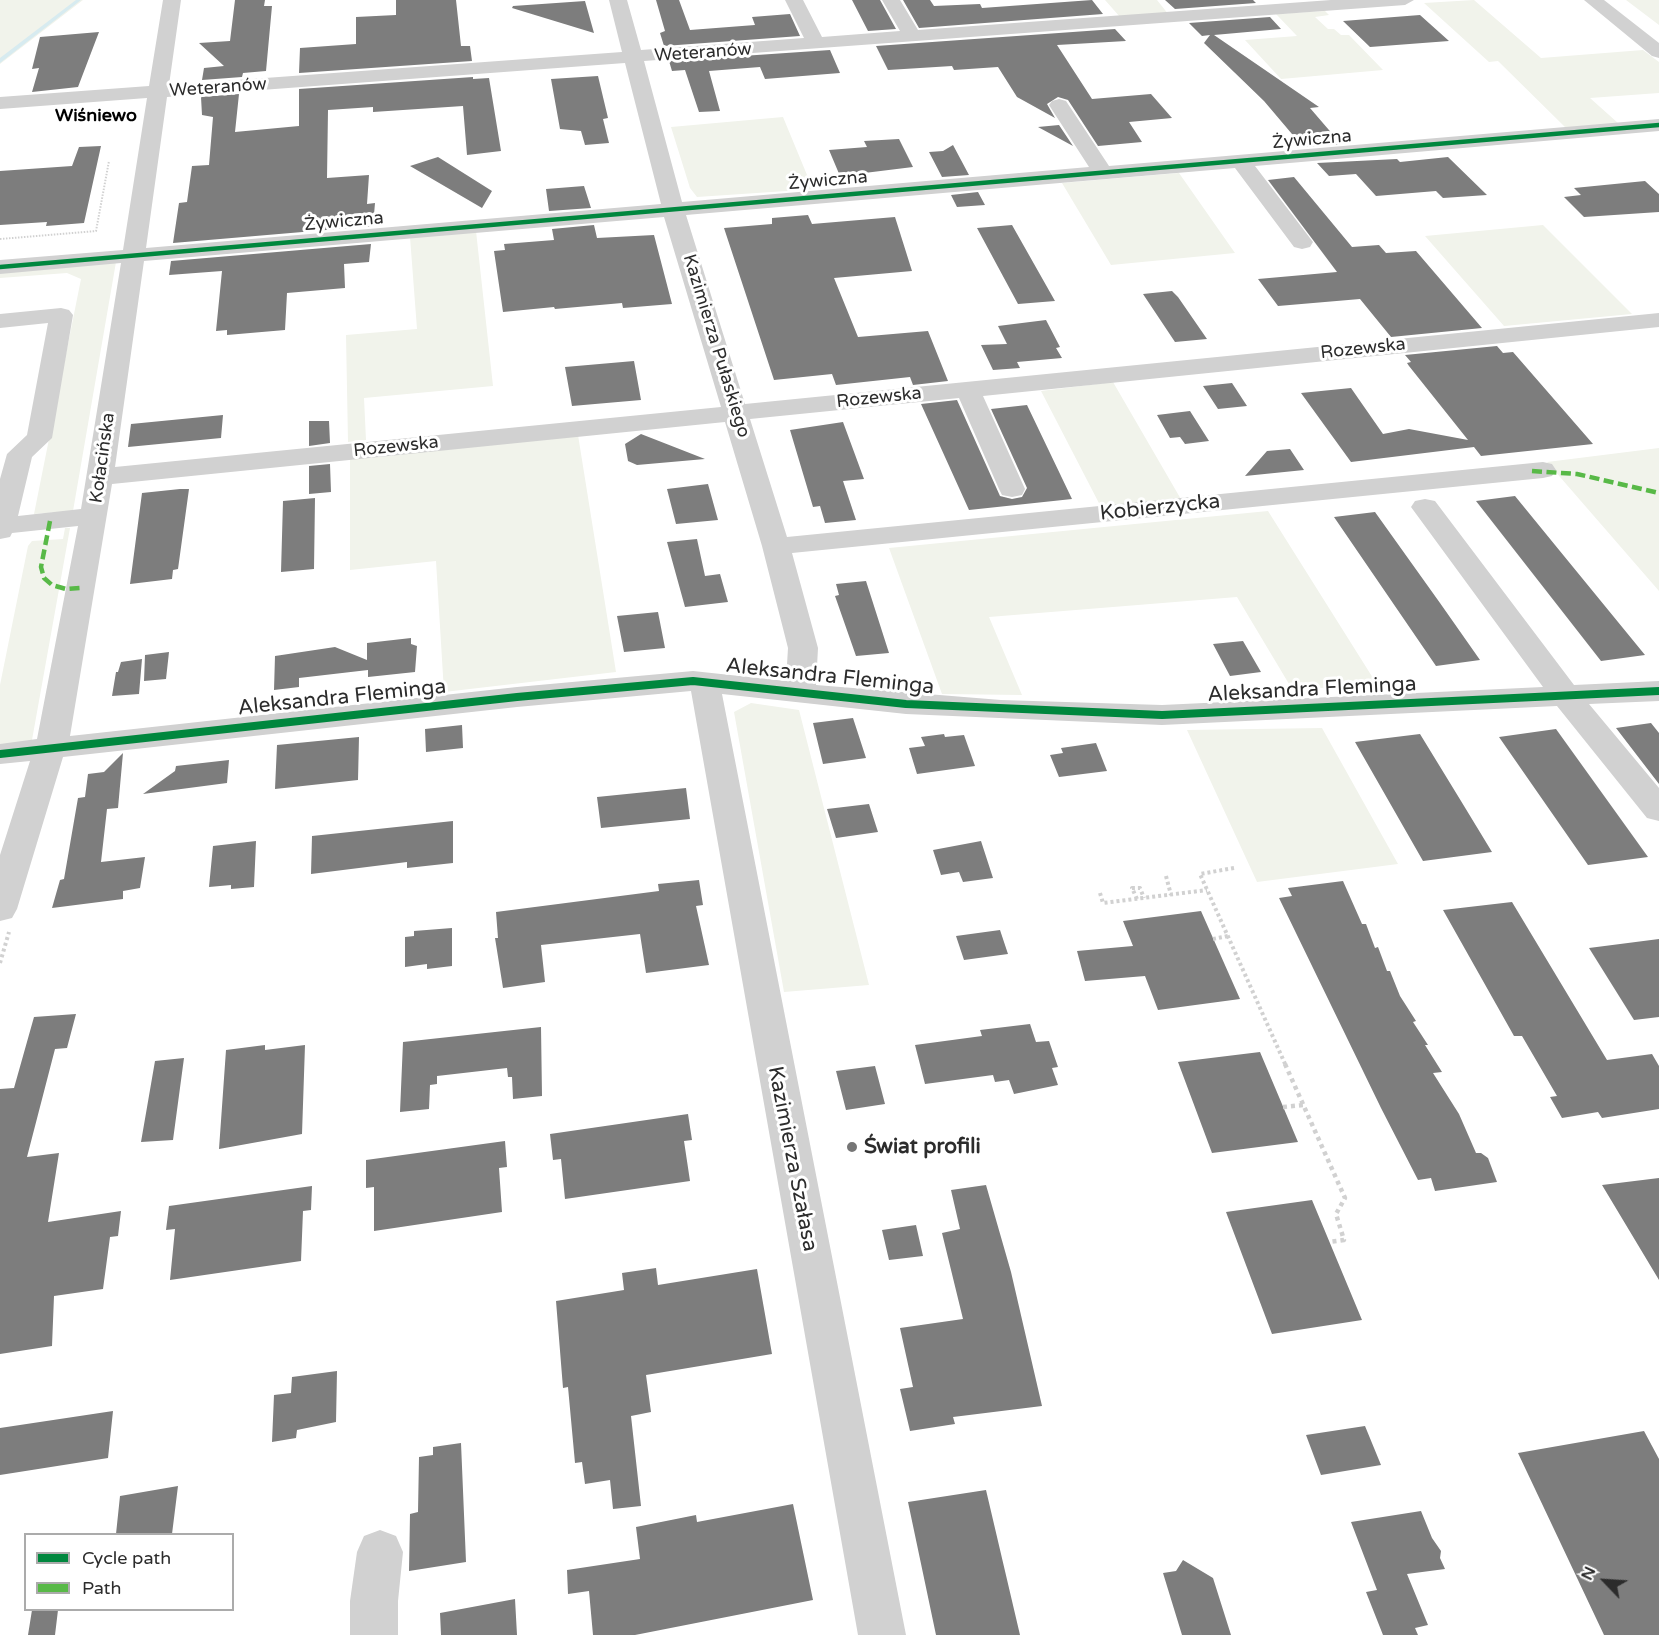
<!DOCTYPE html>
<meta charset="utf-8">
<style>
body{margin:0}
#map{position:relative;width:1659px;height:1635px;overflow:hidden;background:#fff;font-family:"Varela Round",sans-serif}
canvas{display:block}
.legend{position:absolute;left:24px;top:1533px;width:210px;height:78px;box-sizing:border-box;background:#fff;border:2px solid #ababab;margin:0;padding:8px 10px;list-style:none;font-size:18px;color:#2c2c2c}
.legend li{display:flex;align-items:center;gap:12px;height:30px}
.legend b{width:30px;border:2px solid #ababab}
.north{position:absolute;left:1575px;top:1551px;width:60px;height:60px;-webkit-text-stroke:4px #fff;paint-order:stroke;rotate:295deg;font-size:16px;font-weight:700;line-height:24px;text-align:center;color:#2c2c2c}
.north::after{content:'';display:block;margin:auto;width:21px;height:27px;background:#2c2c2c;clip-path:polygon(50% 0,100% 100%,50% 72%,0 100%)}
</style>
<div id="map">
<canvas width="1659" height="1635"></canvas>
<ul class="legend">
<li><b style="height:8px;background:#00873e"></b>Cycle path</li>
<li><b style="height:8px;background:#58b947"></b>Path</li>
</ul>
<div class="north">N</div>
</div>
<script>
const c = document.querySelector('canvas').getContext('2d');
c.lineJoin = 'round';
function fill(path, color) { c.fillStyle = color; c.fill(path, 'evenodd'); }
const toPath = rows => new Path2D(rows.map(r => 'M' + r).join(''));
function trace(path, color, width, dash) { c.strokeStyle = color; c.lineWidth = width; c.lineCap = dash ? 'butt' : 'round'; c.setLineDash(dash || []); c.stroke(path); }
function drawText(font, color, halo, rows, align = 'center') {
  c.font = font + ' "Varela Round",sans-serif'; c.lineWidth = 6; c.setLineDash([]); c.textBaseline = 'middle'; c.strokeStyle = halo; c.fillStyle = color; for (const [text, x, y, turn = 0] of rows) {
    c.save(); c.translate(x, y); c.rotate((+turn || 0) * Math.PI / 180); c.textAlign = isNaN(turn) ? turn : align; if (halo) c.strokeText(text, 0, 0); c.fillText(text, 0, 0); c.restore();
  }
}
fill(toPath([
 [0,0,83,0,0,64],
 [1105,0,1157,0,1169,15,1120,17],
 [1474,0,1541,58,1643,50,1659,62,1659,93,1590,98,1618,123,1566,128,1498,61,1489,62,1424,3],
 [1626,0,1659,0,1659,25],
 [1325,11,1329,15,1315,17,1328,29,1334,29,1341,35,1349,35,1383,70,1281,79,1245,40,1297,36,1276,14],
 [783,117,812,187,816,189,697,197,690,188,671,127],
 [1179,173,1235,253,1111,265,1062,183],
 [1543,225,1632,314,1504,326,1425,236],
 [476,231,493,386,364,398,366,440,348,442,346,335,417,329,410,237],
 [116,262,73,511,34,514,81,279,67,273,0,278,0,272],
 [1113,382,1182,501,1102,509,1041,391],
 [578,435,616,672,444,692,436,561,350,570,350,459],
 [1659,448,1659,591,1547,462],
 [1268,511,1378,686,1292,689,1237,597,989,617,1022,695,942,694,889,548],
 [65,528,70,528,32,740,0,745,0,685,28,546,32,541,63,539],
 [751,703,799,710,869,985,784,992,734,712],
 [1322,728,1398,864,1257,882,1187,730]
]), '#f1f3eb');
fill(toPath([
 [76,0,81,0,0,63,0,58,76,0]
]), '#d7ebf0');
fill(toPath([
 [235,0,265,0,264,6,272,6,266,71,243,73,242,77,202,80,204,68,224,66,199,43,230,41],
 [396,0,456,0,461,46,470,46,472,61,299,73,300,48,356,44,356,17,396,15],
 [656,0,679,0,690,30,755,25,752,17,790,14,800,36,664,46,660,33,665,31],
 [852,0,880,0,896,29,868,31],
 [903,0,930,0,934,6,980,4,982,8,1092,0,1103,14,919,28],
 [1165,0,1253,0,1256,3,1175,9],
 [585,1,594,33,512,8,513,6],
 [1420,15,1449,41,1370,47,1343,21],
 [1270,17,1281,29,1214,35,1319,107,1310,108,1341,144,1303,147,1264,101,1204,43,1210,35,1202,36,1189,23],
 [1115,29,1126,41,1057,45,1092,99,1151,94,1172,118,1129,122,1142,142,1098,146,1068,100,1058,97,1047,104,1055,118,1017,97,998,67,954,70,952,66,888,70,876,46],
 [99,32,78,87,32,92,39,68,32,69,40,37],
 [830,50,840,73,765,79,760,67,709,71,720,111,699,112,685,70,672,71,669,61],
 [598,76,608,118,603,119,609,143,585,145,581,131,560,129,551,79],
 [473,77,473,79,489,78,501,151,467,155,463,106,373,112,373,107,328,110,327,178,369,175,367,204,375,203,373,226,173,243,179,203,187,202,192,166,209,165,213,117,202,115,201,97,239,94,235,132,299,126,299,89],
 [1059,125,1073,146,1038,127],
 [899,139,913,167,840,176,829,150,867,147,864,141],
 [953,145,969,175,942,177,929,152,943,151],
 [101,146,84,223,46,226,47,222,0,225,0,171,72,166,79,147],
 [438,157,492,191,482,208,410,166],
 [1448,157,1487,195,1443,198,1436,191,1376,196,1356,174,1329,176,1317,163,1397,159,1400,162],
 [1294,177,1352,247,1379,245,1386,253,1416,251,1482,328,1391,337,1360,299,1278,306,1258,279,1337,272,1268,180],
 [1645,181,1659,194,1659,212,1584,217,1564,197,1581,195,1574,188],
 [584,186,591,208,549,211,546,189],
 [978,192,985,205,957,207,951,195],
 [808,215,812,224,895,217,912,271,834,278,858,337,928,331,948,381,913,385,910,377,836,385,832,374,774,380,724,228,772,224,772,218],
 [594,225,597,238,654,235,672,304,623,308,622,303,555,309,554,307,503,312,494,251,505,250,504,244,554,240,552,229],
 [1012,225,1055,301,1018,304,977,228],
 [371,244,369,262,344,264,345,288,287,293,285,330,227,335,227,330,216,331,222,271,169,275,171,261],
 [1172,291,1178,297,1207,339,1175,342,1143,294],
 [1046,320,1060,347,1056,348,1062,358,1017,362,1020,368,993,370,981,345,1007,344,998,326],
 [1497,346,1503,353,1513,352,1593,444,1481,456,1474,447,1351,462,1301,393,1351,388,1383,434,1409,429,1468,440,1409,366,1407,363,1411,362,1405,355],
 [634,361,641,400,572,406,565,367],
 [1232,383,1247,406,1218,409,1203,386],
 [957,400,1000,496,1012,499,1022,497,1027,488,991,409,1027,405,1072,499,969,510,921,404],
 [1190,411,1209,441,1185,444,1180,437,1170,438,1157,415],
 [223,415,221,438,128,447,131,424],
 [309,421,329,421,330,443,309,446],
 [843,422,864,479,843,481,856,520,825,523,820,506,813,507,790,430],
 [641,434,705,459,637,465,628,461,625,444],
 [1290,449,1304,470,1245,476,1267,451],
 [330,464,331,492,309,494,309,466],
 [708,484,718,520,676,524,667,489],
 [180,489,189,489,178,569,173,570,172,579,130,584,142,493],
 [1515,496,1555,545,1645,655,1601,661,1476,501],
 [315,498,314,569,281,572,283,501],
 [1375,512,1440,603,1480,660,1436,666,1334,517],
 [697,539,705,576,720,574,728,602,685,607,667,542],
 [866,581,889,653,856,656,835,596,839,595,836,584],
 [658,612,665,648,624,652,617,616],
 [411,638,411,644,417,646,415,672,368,677,368,670,299,678,299,687,274,690,275,656,335,647,367,660,367,643],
 [1243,641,1261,672,1230,676,1213,644],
 [169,652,166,679,144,681,145,655],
 [142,659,139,694,112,696,116,672,118,672,121,662],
 [853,718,866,758,823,764,813,723],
 [1651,723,1659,733,1659,784,1616,728],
 [462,725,463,748,426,752,425,729],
 [1556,729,1648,857,1588,865,1499,737],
 [944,734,945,737,964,735,975,766,917,774,909,748,925,746,921,737],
 [1420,734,1461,801,1492,852,1423,861,1355,742],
 [359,737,358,780,275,789,277,745],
 [1096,743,1107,771,1059,777,1050,755,1063,753,1061,748],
 [123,753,118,808,107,809,101,862,145,857,140,888,123,891,123,899,52,908,60,880,64,879,78,798,85,797,88,774,104,772],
 [229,760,227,783,143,794,175,771,176,766],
 [686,788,690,819,601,828,597,797],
 [869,804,878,832,836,838,827,809],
 [453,821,453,863,407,868,407,862,311,874,312,836],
 [256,841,254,887,231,889,231,885,209,887,213,846],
 [981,841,993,878,963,882,959,872,941,875,933,850],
 [699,880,703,905,696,906,709,965,646,973,640,934,541,945,545,982,503,988,495,938,498,938,496,912,659,891,658,884],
 [1343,881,1362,924,1366,924,1375,948,1378,947,1387,971,1390,971,1400,996,1416,1021,1413,1022,1428,1045,1425,1045,1442,1072,1433,1073,1459,1114,1476,1153,1481,1153,1488,1158,1497,1182,1435,1191,1431,1178,1418,1180,1381,1108,1279,898,1292,896,1288,888],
 [1512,902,1607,1060,1652,1054,1659,1066,1659,1109,1602,1118,1598,1112,1562,1118,1550,1097,1557,1096,1522,1036,1514,1036,1443,910],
 [1201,911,1240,999,1158,1010,1145,976,1085,981,1077,951,1133,946,1123,921],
 [452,928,452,966,427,969,427,964,405,967,405,937,414,936,414,931],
 [1000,930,1008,954,964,960,956,936],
 [1659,939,1659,1017,1634,1020,1589,948],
 [76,1014,67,1048,55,1049,27,1157,59,1153,48,1222,121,1211,118,1236,110,1237,103,1289,54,1296,52,1346,0,1354,0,1089,14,1088,34,1017],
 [1030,1024,1036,1042,1049,1041,1058,1067,1052,1068,1058,1085,1014,1094,1009,1080,995,1082,993,1075,925,1084,915,1045,982,1036,980,1030],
 [541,1027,542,1096,513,1099,512,1077,508,1077,507,1068,437,1076,437,1084,430,1085,429,1109,400,1112,403,1042],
 [265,1045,265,1050,305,1045,302,1134,219,1149,226,1050],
 [1260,1052,1298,1142,1212,1153,1178,1062],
 [184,1058,173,1140,141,1142,155,1061],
 [875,1066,885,1104,846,1110,836,1071],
 [688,1114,692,1140,684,1141,690,1181,565,1199,561,1159,553,1160,550,1134],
 [505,1141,507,1167,499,1168,502,1212,374,1231,374,1187,366,1188,366,1160],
 [1659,1178,1659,1280,1602,1185],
 [986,1185,1011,1272,1042,1406,953,1417,955,1424,910,1431,900,1389,913,1387,900,1328,963,1319,942,1233,960,1229,951,1190],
 [312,1186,311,1210,303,1211,301,1261,170,1280,175,1229,166,1230,169,1206],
 [1312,1200,1362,1320,1272,1334,1226,1212],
 [916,1225,923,1256,889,1260,882,1230],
 [656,1268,658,1285,757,1269,772,1354,646,1375,651,1412,631,1416,641,1506,613,1509,610,1480,585,1484,582,1462,575,1463,568,1387,563,1388,556,1301,624,1290,622,1273],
 [337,1371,336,1422,297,1430,296,1438,272,1442,274,1395,291,1393,292,1377],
 [113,1411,108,1458,0,1475,0,1428],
 [1365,1426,1381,1465,1321,1475,1306,1435],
 [1644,1431,1659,1459,1659,1635,1604,1635,1518,1453],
 [461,1443,466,1562,409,1571,410,1514,418,1512,419,1457,433,1455,433,1447],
 [178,1486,172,1534,116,1534,120,1496],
 [986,1490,1020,1635,936,1635,908,1502],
 [793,1504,813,1600,635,1635,593,1635,589,1591,568,1594,567,1570,640,1559,636,1527,696,1515,697,1522],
 [1421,1511,1432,1538,1441,1551,1440,1558,1445,1569,1407,1574,1428,1625,1415,1628,1418,1635,1383,1635,1366,1592,1377,1590,1351,1522],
 [1183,1560,1213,1578,1231,1635,1182,1635,1163,1573,1176,1571],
 [515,1599,517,1635,441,1635,440,1613],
 [32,1610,58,1610,55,1635,28,1635]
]), '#7d7d7d');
trace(toPath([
 [0,239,96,231,109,161]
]), '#d1d1d1', 2, [1.5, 1.5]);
trace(toPath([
 [1234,868,1200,874,1286,1066],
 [1166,876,1171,895],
 [1100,893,1103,903,1207,890],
 [1137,899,1132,888,1140,888,1144,898],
 [1213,939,1228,936],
 [0,963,9,932]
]), '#d1d1d1', 4, [3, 3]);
trace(toPath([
 [1285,1064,1345,1198,1336,1214,1344,1240,1329,1242],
 [1283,1107,1304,1105]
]), '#d1d1d1', 4.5, [4, 4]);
fill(toPath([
 [163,0,181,0,169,85,622,52,609,0,627,0,641,50,804,38,785,0,803,0,822,37,900,31,882,0,900,0,918,30,1331,0,1414,0,1405,5,644,61,682,202,1089,167,1049,105,1052,101,1059,99,1066,101,1109,166,1659,119,1659,131,1255,166,1313,242,1310,247,1302,249,1294,247,1235,168,686,215,745,404,1659,313,1659,327,983,396,1025,489,1022,495,1012,497,1002,495,999,489,959,398,750,419,787,537,1543,462,1552,464,1556,470,1552,476,1543,478,792,553,818,648,816,685,1001,700,1162,705,1543,687,1411,507,1415,501,1425,499,1435,501,1574,685,1659,681,1659,701,1589,704,1659,788,1659,821,1647,818,1557,706,1162,725,906,714,722,694,906,1635,858,1635,691,691,517,707,63,757,17,909,12,918,0,921,0,855,30,761,0,764,0,744,37,739,78,526,12,533,10,537,0,539,0,479,7,454,27,435,48,323,0,328,0,314,61,308,69,310,73,315,52,438,32,457,18,516,81,509,121,263,0,274,0,260,123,250,147,98,0,109,0,97,149,86,163,0],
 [625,63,661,204,146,248,167,97,625,63],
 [664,217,721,407,115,467,144,261,664,217],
 [725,422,762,546,788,648,786,681,693,671,517,687,70,736,112,484,725,422],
 [1584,0,1604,0,1659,43,1659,58,1652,56,1584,0],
 [380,1530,396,1536,403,1552,398,1601,398,1635,350,1635,350,1601,357,1552,364,1536,380,1530]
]), '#d1d1d1');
trace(toPath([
 [1532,471,1577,474,1659,493],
 [50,521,41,567,44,578,52,585,66,589,81,588]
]), '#58b947', 4.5, [10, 4.5]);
trace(toPath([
 [0,267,1659,125]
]), '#00873e', 4.5);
trace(toPath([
 [0,754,517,697,693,681,906,704,1162,715,1659,691]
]), '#00873e', 8);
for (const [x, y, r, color] of [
 [852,1147,6,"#767676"]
]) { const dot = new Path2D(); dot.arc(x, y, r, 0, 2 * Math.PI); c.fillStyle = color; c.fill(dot); trace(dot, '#fff', 2); }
drawText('18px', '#2c2c2c', '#fff', [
 ["Weteranów",703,53,-4],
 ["Weteranów",218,88,-4],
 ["Żywiczna",1312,140,-5],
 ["Żywiczna",828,181,-5],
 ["Żywiczna",344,222,-5],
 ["Kazimierza Pułaskiego",716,346,73],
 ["Rozewska",1363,349,-6],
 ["Rozewska",879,398,-6],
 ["Rozewska",396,447,-6],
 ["Kołacińska",103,458,-82]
]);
drawText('bold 18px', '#000', '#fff', [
 ["Wiśniewo",96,116]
]);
drawText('21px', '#2c2c2c', '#fff', [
 ["Kobierzycka",1160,508,-6],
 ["Aleksandra Fleminga",830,677,6],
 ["Aleksandra Fleminga",1312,690,-3],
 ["Aleksandra Fleminga",342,698,-6],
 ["Kazimierza Szałasa",792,1159,79]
]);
drawText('bold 21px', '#2c2c2c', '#fff', [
 ["Świat profili",864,1147]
], 'left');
</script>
